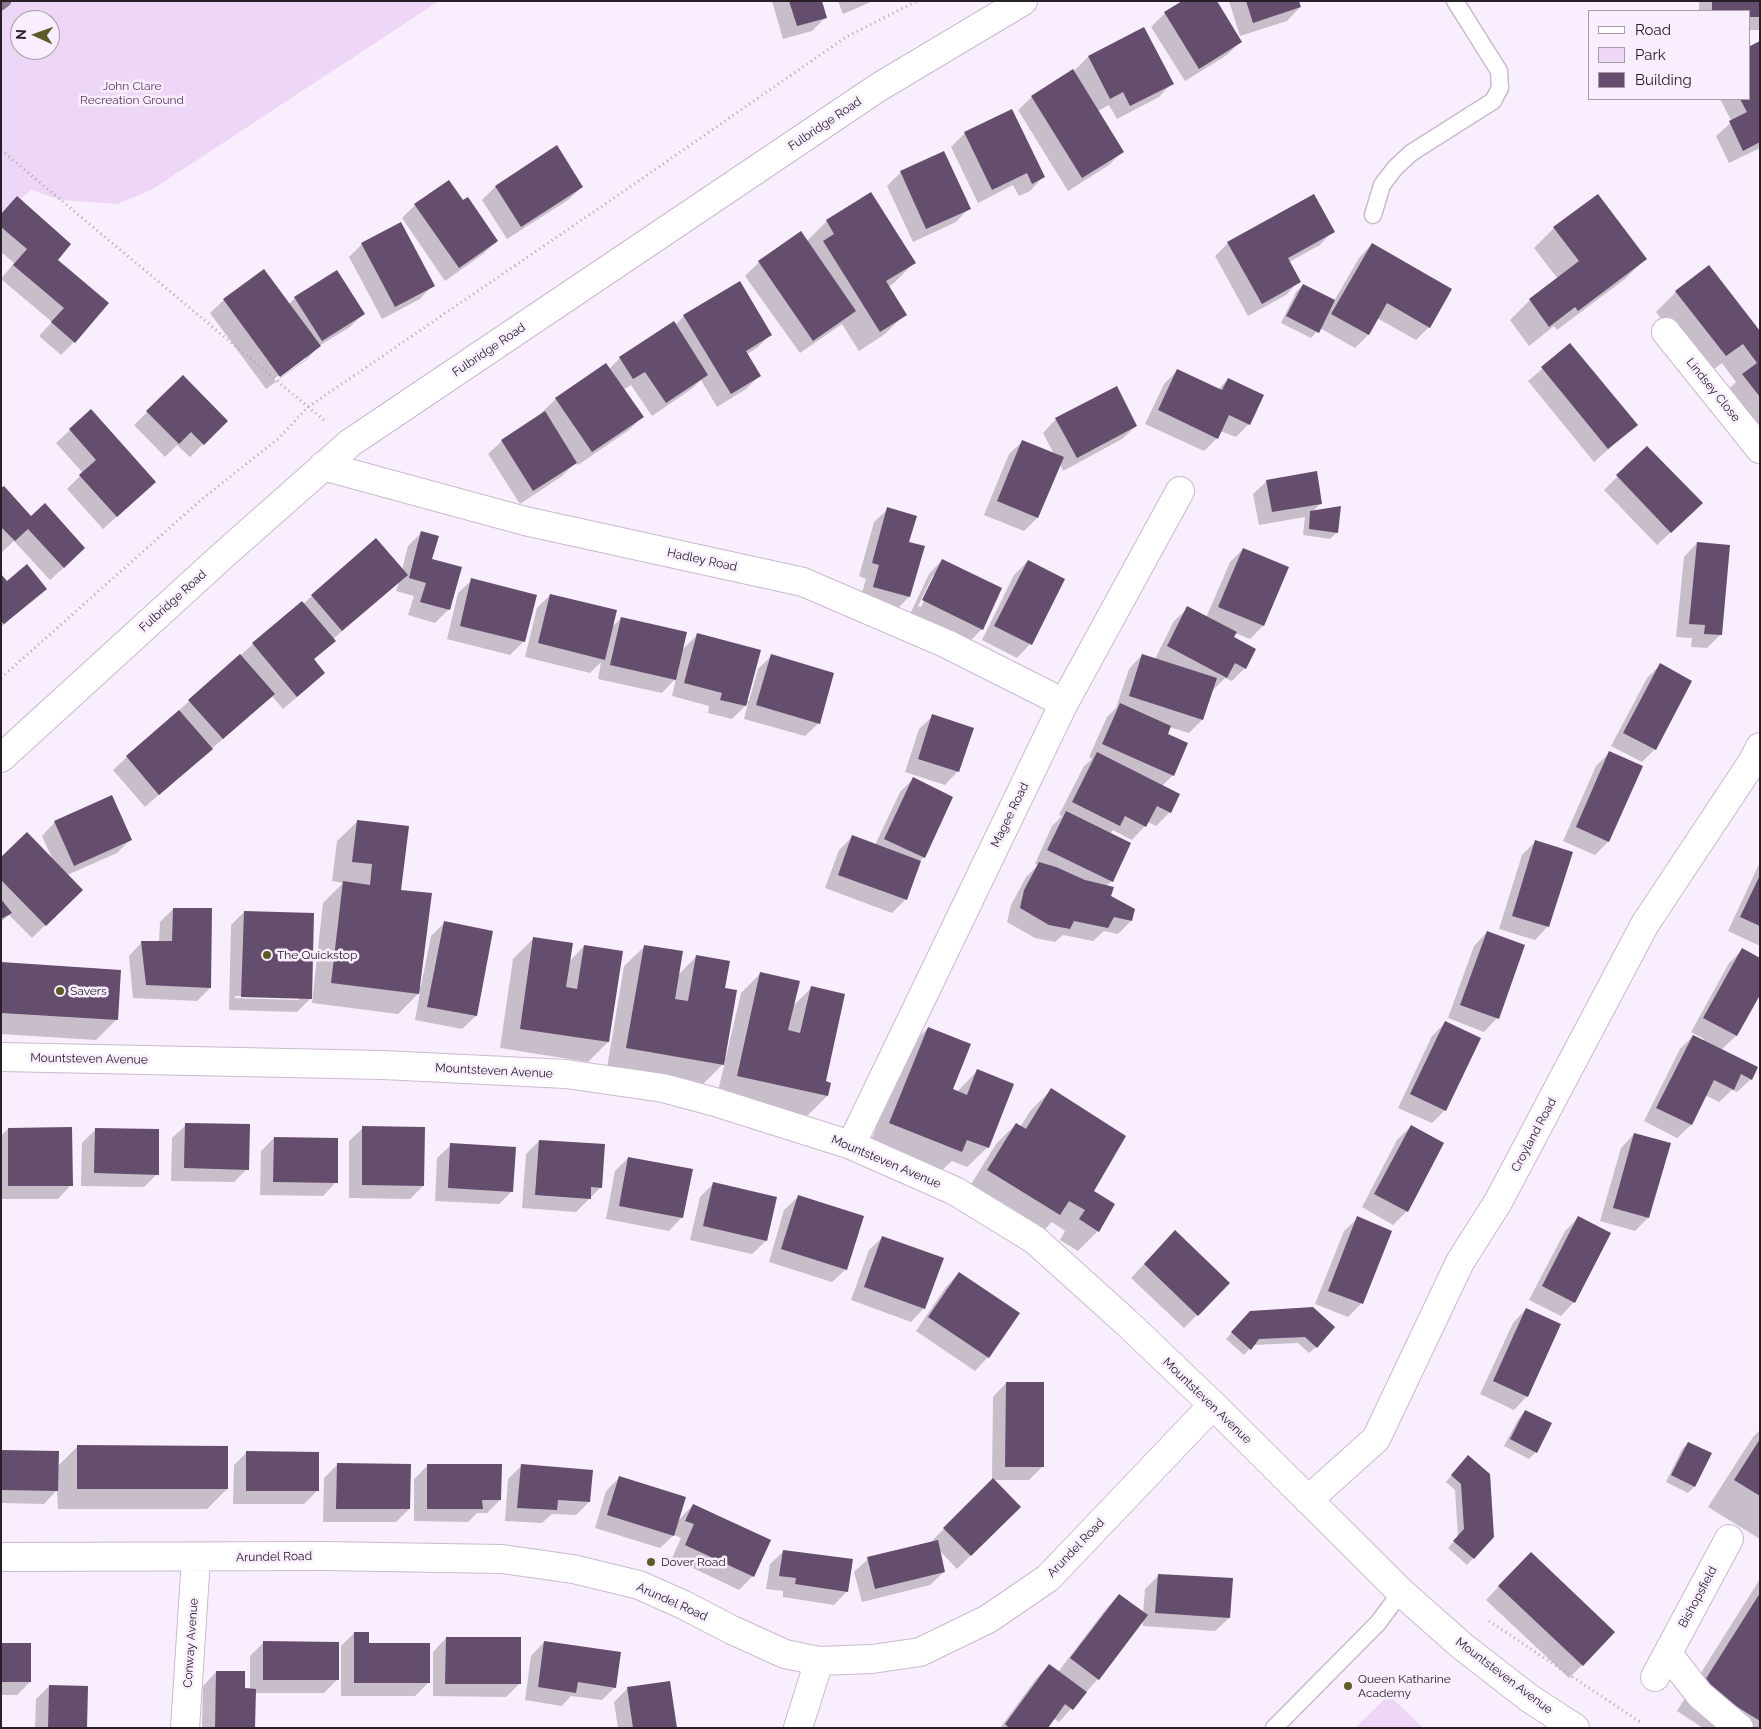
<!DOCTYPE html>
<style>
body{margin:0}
#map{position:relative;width:1761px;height:1729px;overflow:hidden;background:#f9eefd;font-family:Raleway,sans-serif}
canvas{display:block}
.frame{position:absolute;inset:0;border:2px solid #272029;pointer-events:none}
.legend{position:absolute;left:1588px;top:10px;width:162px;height:90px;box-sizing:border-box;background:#f9eefd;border:1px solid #a59ca8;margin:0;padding:6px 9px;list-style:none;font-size:15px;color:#272029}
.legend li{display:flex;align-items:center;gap:10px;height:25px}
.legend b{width:25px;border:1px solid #a59ca8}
.north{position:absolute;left:10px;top:10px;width:50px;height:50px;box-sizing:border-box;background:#f9eefd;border:1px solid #a59ca8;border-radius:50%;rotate:272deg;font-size:14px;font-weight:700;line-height:20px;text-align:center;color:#272029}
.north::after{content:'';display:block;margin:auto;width:18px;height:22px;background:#5c5a27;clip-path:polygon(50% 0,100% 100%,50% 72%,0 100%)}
</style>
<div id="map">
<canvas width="1761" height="1729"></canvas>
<div class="frame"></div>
<ul class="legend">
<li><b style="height:6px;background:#fff"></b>Road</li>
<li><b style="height:14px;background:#eed7f6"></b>Park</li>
<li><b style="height:14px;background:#644d6d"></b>Building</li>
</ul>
<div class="north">N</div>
</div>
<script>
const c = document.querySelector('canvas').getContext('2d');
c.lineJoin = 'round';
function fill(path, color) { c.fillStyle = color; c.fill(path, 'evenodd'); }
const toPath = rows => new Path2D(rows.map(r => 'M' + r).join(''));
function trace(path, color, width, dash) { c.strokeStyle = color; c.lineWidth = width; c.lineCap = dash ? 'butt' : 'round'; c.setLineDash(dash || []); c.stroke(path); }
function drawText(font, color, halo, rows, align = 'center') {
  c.font = font + ' Raleway,sans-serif'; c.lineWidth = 5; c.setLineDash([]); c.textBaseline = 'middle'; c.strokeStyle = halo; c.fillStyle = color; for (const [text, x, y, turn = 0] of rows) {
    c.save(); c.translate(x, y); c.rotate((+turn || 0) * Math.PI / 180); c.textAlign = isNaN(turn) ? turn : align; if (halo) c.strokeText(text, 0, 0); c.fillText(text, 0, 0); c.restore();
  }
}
fill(toPath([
 [1,1,439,1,153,189,118,204,61,200,31,190,1,217],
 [20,20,50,20,50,50,20,50],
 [1389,1695,1423,1728,1355,1728]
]), '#eed7f6');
fill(toPath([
 [772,1,821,1,826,17,812,31,783,39],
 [838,1,873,1,843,14],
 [1184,1,1240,42,1227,55,1185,81,1151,27,1165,13],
 [1229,1,1298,1,1300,7,1287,21,1240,36],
 [1699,1,1760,1,1760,30,1750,30,1750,11,1699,11],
 [1143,28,1172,83,1159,97,1117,119,1109,105,1098,111,1123,151,1109,165,1068,191,1018,110,1032,97,1073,72,1088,57],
 [1760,42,1760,148,1729,163,1716,136,1732,122,1720,99,1750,99,1750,47],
 [965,133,1043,177,1030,191,1019,196,1013,185,978,203,951,147],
 [901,172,969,208,956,222,913,242,887,186],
 [495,187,582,187,568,200,507,239,482,200],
 [871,194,914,263,894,283,888,287,905,314,885,334,859,351,842,324,800,353,745,276,759,262,800,233,806,242,827,221],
 [463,202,497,241,483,254,445,281,402,218,415,205],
 [1,214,56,260,74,342,61,355,39,336,52,322,1,279,14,263,1,252],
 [1554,228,1645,259,1625,279,1557,330,1554,326,1529,346,1510,320,1530,300,1558,279,1534,248],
 [1333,231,1320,245,1289,262,1299,281,1286,295,1248,316,1215,256,1228,243],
 [362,244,433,285,420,299,382,319,349,257],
 [1372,244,1429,327,1416,340,1377,318,1368,335,1355,348,1320,328,1311,338,1281,323,1296,292,1303,285,1334,301,1359,258],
 [1676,292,1760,333,1760,443,1723,395,1736,382,1722,363,1706,375,1656,312],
 [295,298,363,314,350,327,319,346,306,360,266,389,210,313,224,300,289,304],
 [306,356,306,359,276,381,274,379],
 [684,316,770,335,757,348,747,354,759,376,746,389,717,407,701,380,693,388,652,416,631,385,623,390,642,417,629,430,578,465,576,462,562,476,520,504,488,454,502,441,543,414,542,412,556,399,609,369,620,358,675,325],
 [1570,345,1636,425,1594,462,1528,381],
 [1177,371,1218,390,1228,379,1249,424,1236,437,1220,431,1217,438,1204,451,1145,424,1164,384],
 [183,377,226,421,190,457,177,445,165,457,134,425],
 [91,411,141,495,103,529,67,489,83,473,56,443],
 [1056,419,1136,426,1122,439,1063,471,1060,464,1037,518,1024,531,984,515,1009,454,1023,441,1054,454,1043,433],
 [1647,447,1688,516,1657,545,1604,490],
 [1267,481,1321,503,1312,512,1336,533,1330,539,1303,535,1305,517,1259,525,1253,494],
 [1,490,31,517,70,562,50,580,14,541,1,553],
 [888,509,907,543,909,597,896,610,860,600,866,579,859,576,874,522],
 [421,533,449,609,435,623,408,615,414,596,396,591,399,582,333,639,334,641,313,660,323,673,310,686,283,709,272,696,145,807,113,770,127,757,253,644,302,603,303,604,376,540,402,570,408,546],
 [1697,543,1720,635,1707,648,1691,647,1692,638,1676,637,1684,557],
 [1243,549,1263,626,1250,639,1235,633,1233,638,1245,668,1232,681,1225,678,1213,690,1212,690,1202,720,1189,733,1169,727,1166,735,1173,775,1162,786,1170,812,1156,826,1148,822,1145,826,1132,840,1113,830,1110,834,1112,881,1106,886,1110,896,1131,921,1118,934,1104,931,1093,941,1063,935,1055,942,1035,938,1007,922,1011,905,1026,877,1038,865,1035,864,1052,826,1062,816,1059,815,1084,766,1092,759,1089,757,1107,717,1116,708,1129,669,1142,655,1155,659,1174,621,1188,608,1206,618,1230,562],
 [942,560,982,629,968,643,910,614,929,574],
 [933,575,936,575,921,607,918,606],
 [1028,561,1063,579,1030,644,1017,658,982,640,1014,575],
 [1,576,7,583,45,589,1,627],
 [472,580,524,641,510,655,447,639,458,593],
 [550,595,611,628,621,618,682,650,697,635,746,701,749,701,758,669,771,656,819,723,805,736,744,719,748,703,732,719,708,713,709,706,672,696,676,678,662,693,598,679,601,662,590,673,525,657,537,608],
 [1660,665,1655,749,1642,762,1611,746,1647,678],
 [933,716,958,771,945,785,905,772,919,729],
 [1610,752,1608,842,1595,855,1563,841,1596,766],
 [913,779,952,797,924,857,920,861,906,899,892,913,825,888,839,850,852,837,875,845,900,792],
 [358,821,400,891,419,986,421,986,431,936,445,922,476,1016,462,1029,415,1020,420,992,398,1014,312,1003,323,903,343,883,332,881,337,841],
 [55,822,131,839,117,853,67,875,81,890,32,938,9,915,1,922,1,859,53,860,42,836],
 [1536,841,1548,926,1535,940,1499,929,1522,855],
 [1760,862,1760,946,1728,931],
 [173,909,210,988,197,1001,133,998,129,956,142,942,159,942,160,922],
 [244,912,312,997,297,1012,229,1010,231,925],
 [235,996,299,997,299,1000,235,998],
 [1487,932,1497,1018,1484,1032,1448,1018,1474,946],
 [533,939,569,962,584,946,608,1042,588,1062,500,1048,513,959],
 [645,946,678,975,697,956,724,989,724,1057,726,1057,741,993,761,973,793,1006,811,988,824,1082,830,1084,827,1096,807,1116,717,1095,725,1062,702,1085,607,1068,624,966],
 [1743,949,1760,992,1736,1036,1721,1050,1751,1079,1737,1092,1732,1090,1719,1102,1705,1095,1691,1125,1677,1138,1644,1121,1680,1049,1693,1036,1703,1041,1704,1039,1691,1032,1729,963],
 [1,964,116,1020,96,1040,1,1034],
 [1446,1022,1445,1110,1432,1123,1398,1108,1432,1036],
 [928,1028,951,1090,957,1092,978,1070,988,1147,967,1167,952,1161,941,1171,870,1143,908,1048],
 [1051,1090,1092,1191,1098,1231,1078,1251,1060,1240,1065,1231,1052,1222,1039,1235,967,1191,996,1144,1016,1124,1020,1127,1031,1110],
 [186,1125,247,1169,234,1182,171,1181,172,1138],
 [1411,1126,1407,1211,1393,1225,1362,1207,1397,1140],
 [363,1128,423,1186,410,1199,349,1198,349,1141],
 [8,1129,71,1185,58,1199,1,1199,1,1136],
 [95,1130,157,1174,144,1187,81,1186,82,1143],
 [1634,1134,1669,1144,1648,1218,1635,1231,1600,1221,1621,1148],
 [274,1138,336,1182,323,1196,260,1195,261,1151],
 [539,1141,601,1187,576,1212,522,1208,526,1154],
 [451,1145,512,1191,499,1204,435,1201,437,1158],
 [628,1158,682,1217,669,1231,606,1219,615,1171],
 [714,1183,766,1241,752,1254,690,1240,700,1197],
 [798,1197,846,1269,832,1282,769,1262,784,1210],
 [1358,1218,1391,1231,1361,1304,1348,1317,1315,1304,1344,1231],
 [1578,1218,1574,1302,1561,1316,1529,1300,1565,1231],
 [883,1237,924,1308,911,1322,851,1300,869,1250],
 [1162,1245,1229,1283,1184,1328,1131,1278],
 [959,1273,1018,1314,988,1357,975,1371,916,1331,946,1287],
 [1313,1308,1316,1347,1309,1353,1298,1343,1253,1345,1244,1355,1226,1339,1243,1319],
 [1526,1309,1527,1396,1514,1410,1480,1394,1513,1323],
 [1006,1383,1043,1466,1029,1480,993,1480,1019,1507,957,1569,939,1550,944,1572,930,1585,862,1602,854,1572,868,1559,931,1542,992,1480,993,1397],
 [1526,1411,1551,1424,1536,1452,1529,1459,1504,1446,1519,1418],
 [1760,1430,1760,1539,1708,1507,1753,1437],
 [1689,1443,1710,1454,1694,1487,1688,1493,1666,1482,1682,1449],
 [77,1447,227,1489,207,1509,58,1509,57,1490,44,1504,1,1503,1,1451,57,1467],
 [247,1452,317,1491,304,1504,233,1504,234,1465],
 [1462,1463,1493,1536,1467,1565,1448,1548,1458,1537,1455,1490,1446,1482],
 [337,1465,409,1509,396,1522,323,1522,324,1478],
 [428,1465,500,1500,487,1513,477,1513,468,1522,414,1521,414,1479],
 [521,1466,589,1502,576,1515,552,1514,542,1523,505,1521,508,1479],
 [619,1478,677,1522,693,1505,753,1576,739,1590,672,1558,681,1538,674,1535,660,1548,595,1528,606,1491],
 [784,1551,847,1591,834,1605,783,1597,783,1591,766,1589,770,1564],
 [1517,1567,1582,1665,1569,1678,1486,1600],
 [1159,1575,1229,1618,1215,1631,1143,1626,1143,1620,1098,1679,1059,1722,1053,1718,1046,1728,1000,1728,1036,1679,1049,1665,1058,1672,1106,1609,1119,1595,1143,1614,1145,1589],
 [1760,1579,1760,1728,1703,1728,1677,1711],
 [354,1633,368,1644,428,1683,415,1696,341,1696,341,1646],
 [446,1638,520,1683,506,1697,433,1696,433,1652],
 [544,1642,615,1687,602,1700,571,1696,562,1706,525,1700,531,1656],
 [263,1643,337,1680,324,1693,255,1693,254,1728,202,1728,203,1686,216,1672,244,1690,250,1690,250,1656],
 [1,1645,30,1682,17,1695,1,1695],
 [49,1686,86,1728,35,1728,36,1699],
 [628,1688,676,1728,618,1728,614,1702]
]), '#0003');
trace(toPath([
 [1,5,6,1]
]), '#8a7691', 11);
fill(toPath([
 [789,1,822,1,827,18,797,26],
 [1182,1,1217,1,1242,42,1199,69,1164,12],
 [1246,1,1299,1,1301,7,1253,23],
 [1712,1,1760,1,1760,17,1750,17,1750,11,1712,11],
 [1144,27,1174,84,1130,106,1123,92,1110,99,1088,56],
 [1760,41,1760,142,1743,151,1729,121,1747,112,1740,99,1750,99,1750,46],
 [1073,69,1124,152,1082,178,1031,96],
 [1012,109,1045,177,1032,184,1027,173,992,190,964,132],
 [557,145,583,187,521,227,495,186],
 [944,151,971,209,926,229,900,171],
 [449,180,463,200,468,197,498,241,459,268,414,204],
 [871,192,916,263,886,281,907,315,880,332,823,241,834,234,826,220],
 [1314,194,1335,232,1288,258,1301,282,1262,304,1227,242],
 [1598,194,1647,259,1578,311,1575,307,1549,327,1529,299,1579,261,1553,227],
 [17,196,71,244,58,260,109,303,75,343,51,322,64,308,13,265,27,249,1,227,1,214],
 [401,222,435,286,395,307,361,243],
 [801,231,856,311,813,341,758,261],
 [1372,243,1452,289,1430,328,1387,303,1369,335,1331,314],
 [1709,265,1760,331,1760,397,1742,374,1757,363,1743,344,1726,356,1675,291],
 [264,269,321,346,280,377,223,299],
 [337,270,365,314,322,341,294,297],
 [740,281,772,335,746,351,761,376,731,394,683,315],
 [1303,284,1335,300,1319,333,1286,316],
 [674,321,708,375,666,403,645,372,633,379,619,357],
 [1570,343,1638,425,1608,449,1541,367],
 [606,363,644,417,592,452,555,398],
 [1177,369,1222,390,1228,378,1264,395,1250,425,1229,415,1218,439,1158,410],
 [183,375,228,421,204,445,191,432,179,444,146,411],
 [1117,386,1137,426,1077,458,1055,418],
 [91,409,156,482,117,517,79,475,96,460,69,429],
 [545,411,577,463,533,491,501,440],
 [1022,440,1064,457,1038,518,997,501],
 [1647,446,1703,503,1671,533,1616,475],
 [1317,471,1322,504,1272,512,1266,480],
 [4,486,31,516,45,503,85,548,64,568,28,529,15,541,1,527,1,488],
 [1341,506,1338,533,1309,529,1310,511],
 [887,507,917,516,909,542,925,546,910,597,873,587,879,565,872,563],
 [421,531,439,536,432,559,462,567,450,610,420,602,426,583,409,578],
 [376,538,408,575,342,631,311,595],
 [1697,542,1730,545,1722,635,1704,634,1705,625,1689,624],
 [1243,548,1289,567,1264,626,1218,607],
 [942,559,1002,588,983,630,922,600],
 [1028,560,1065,579,1032,645,994,626],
 [27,564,47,589,4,624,1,621,1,574,7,581],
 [471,578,537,595,525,642,460,626],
 [550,594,617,610,605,660,538,643],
 [302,601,336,641,314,659,325,673,297,697,252,643],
 [1187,606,1237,632,1234,637,1256,649,1246,669,1235,663,1227,678,1167,646],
 [621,617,687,632,676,680,610,665],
 [697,633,761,650,746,706,720,700,722,693,684,683],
 [240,654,275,694,223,739,188,700],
 [771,654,834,673,820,724,756,705],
 [1142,654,1217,678,1203,720,1129,696],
 [1660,663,1692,681,1656,750,1623,733],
 [1120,703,1171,726,1168,734,1188,743,1174,776,1102,744],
 [179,710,213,749,159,795,126,756],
 [932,714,974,728,959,772,918,759],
 [1609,751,1643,766,1609,842,1576,827],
 [1097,752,1180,794,1171,813,1157,806,1146,827,1125,816,1120,826,1072,802],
 [913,777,953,797,925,858,884,839],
 [112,795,132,840,74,866,54,821],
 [1066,811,1131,843,1113,882,1047,850],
 [357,820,409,826,401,890,432,893,419,994,331,983,343,881,370,885,372,864,352,862],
 [27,832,83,890,46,926,1,880,1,857],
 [852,835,921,861,907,900,838,875],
 [1535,840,1573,852,1549,927,1512,916],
 [1039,862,1056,867,1085,880,1114,887,1111,896,1135,909,1132,921,1114,917,1108,928,1074,921,1070,929,1049,925,1020,908,1024,890],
 [1760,875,1760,926,1740,917],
 [1,899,12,913,1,919],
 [173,908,212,908,211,988,146,985,141,941,172,941],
 [244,911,314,913,312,999,241,997],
 [444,921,493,931,477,1016,427,1007],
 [1487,931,1525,945,1499,1019,1460,1005],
 [533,937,573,943,566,987,577,989,584,945,623,951,609,1042,520,1029],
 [644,945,683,951,675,999,688,1001,696,955,730,961,725,988,737,990,724,1065,626,1048],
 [1742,948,1760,958,1760,995,1737,1036,1703,1018],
 [1,962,121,970,118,1020,1,1013],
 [760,972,800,981,788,1030,800,1033,811,986,845,994,826,1081,831,1083,828,1096,737,1076],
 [1445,1021,1481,1038,1446,1111,1410,1094],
 [928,1027,971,1044,953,1089,967,1095,977,1069,1014,1084,989,1148,967,1140,962,1152,889,1123],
 [1693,1035,1758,1067,1752,1080,1741,1074,1734,1090,1714,1080,1692,1125,1656,1108],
 [1051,1088,1126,1136,1094,1191,1115,1204,1099,1232,1079,1219,1085,1210,1069,1201,1060,1215,987,1170,1016,1123,1026,1129],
 [185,1123,250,1124,249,1170,184,1168],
 [1411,1125,1444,1143,1408,1212,1374,1194],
 [362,1126,425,1127,424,1186,362,1185],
 [72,1127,73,1186,8,1186,8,1128],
 [95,1128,159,1129,159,1175,94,1173],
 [1634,1133,1671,1143,1649,1218,1613,1208],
 [274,1137,338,1138,338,1183,273,1182],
 [539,1140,605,1144,602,1188,591,1187,591,1199,535,1195],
 [450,1143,516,1147,513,1192,448,1188],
 [628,1157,693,1169,683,1218,619,1206],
 [713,1182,777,1197,767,1241,703,1226],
 [798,1195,864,1216,847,1270,781,1249],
 [1357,1216,1392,1231,1363,1304,1328,1291],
 [1578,1216,1611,1233,1575,1303,1542,1286],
 [1175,1230,1230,1283,1198,1316,1144,1264],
 [882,1236,944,1258,925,1309,864,1287],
 [959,1272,1020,1313,989,1358,928,1317],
 [1313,1307,1335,1327,1317,1348,1305,1337,1259,1339,1251,1350,1231,1332,1250,1311],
 [1526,1308,1561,1324,1528,1397,1493,1381],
 [1006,1382,1044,1382,1044,1467,1005,1467],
 [1525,1410,1552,1423,1537,1453,1510,1439],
 [1760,1439,1760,1496,1734,1480],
 [1688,1442,1712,1453,1695,1487,1671,1475],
 [77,1445,228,1446,228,1489,77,1489],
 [1,1450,59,1451,58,1491,1,1490],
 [246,1451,319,1452,319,1491,246,1491],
 [1468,1455,1490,1474,1494,1537,1474,1559,1453,1541,1464,1529,1461,1484,1451,1475],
 [337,1463,411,1464,410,1509,336,1509],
 [427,1464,502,1464,501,1500,482,1500,483,1509,427,1509],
 [521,1464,593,1470,590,1502,558,1500,557,1510,517,1508],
 [619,1476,686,1497,674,1536,607,1515],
 [993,1478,1021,1507,971,1556,943,1528],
 [693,1504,771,1540,754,1577,685,1545,694,1524,685,1521],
 [938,1540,945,1572,875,1589,867,1557],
 [783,1550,853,1559,848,1592,795,1584,796,1578,779,1576],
 [1531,1552,1615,1632,1583,1666,1498,1586],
 [1158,1574,1233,1578,1230,1618,1155,1613],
 [1760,1593,1760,1721,1702,1685],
 [1119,1594,1148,1615,1099,1680,1070,1658],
 [354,1632,369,1632,369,1643,430,1643,430,1683,354,1683],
 [446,1637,521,1637,521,1684,445,1684],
 [263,1641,339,1642,339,1680,263,1680],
 [544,1641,621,1652,616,1688,578,1682,576,1693,538,1687],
 [1,1643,31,1643,31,1682,1,1682],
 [1049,1664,1087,1692,1073,1710,1065,1704,1048,1728,1009,1728,1005,1724],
 [216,1671,245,1671,245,1688,256,1689,255,1728,215,1728],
 [670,1681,677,1728,633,1728,627,1687],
 [49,1685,88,1686,87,1728,48,1728]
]), '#644d6d');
const service = toPath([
 [1373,215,1382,185,1395,168,1411,153,1493,101,1500,88,1499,71,1455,1],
 [1274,1728,1378,1623,1401,1592]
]);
const minor = toPath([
 [1666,332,1760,449],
 [323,466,525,521,803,582,947,644,1064,703],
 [851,1145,1064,703,1180,491],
 [1308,1500,1376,1439,1460,1262,1498,1202,1645,924,1753,761,1760,747],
 [1,1557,323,1556,502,1559,573,1569,639,1585,684,1605,732,1630,785,1654,819,1661,872,1659,920,1652,988,1619,1048,1578,1213,1405],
 [1668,1654,1700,1695,1739,1728],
 [1655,1677,1729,1539],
 [185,1728,196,1558],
 [798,1728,819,1661]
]);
const tertiary = toPath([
 [1,758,220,558,350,443,879,87,1023,1],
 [1,1057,383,1065,566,1074,663,1088,715,1102,851,1145,955,1191,1035,1240,1126,1322,1213,1405,1401,1592,1462,1646,1529,1698,1575,1728]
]);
trace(service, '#cbb9d1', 19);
trace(minor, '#cbb9d1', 30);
trace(tertiary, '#cbb9d1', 30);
trace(toPath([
 [1,150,325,421],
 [1,678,202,499,279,438,308,407,614,198,846,37,917,1],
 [1489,1621,1640,1722]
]), '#aea5b2', 3, [1, 4]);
trace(service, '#fff', 16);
trace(minor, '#fff', 28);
trace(tertiary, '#fff', 28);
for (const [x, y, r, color] of [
 [267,955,5,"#5c5a27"],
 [60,991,5,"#5c5a27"],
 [651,1562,5,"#5c5a27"],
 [1348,1686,5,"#5c5a27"]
]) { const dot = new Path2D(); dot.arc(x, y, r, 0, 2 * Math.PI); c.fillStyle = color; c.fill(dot); trace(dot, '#f9eefd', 2); }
drawText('12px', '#5c3868', '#f9eefd', [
 ["John Clare",132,86],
 ["Recreation Ground",132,100]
]);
drawText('12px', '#272029', '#f9eefd', [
 ["Fulbridge Road",825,124,-34],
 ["Fulbridge Road",489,350,-34],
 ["Lindsey Close",1713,390,51],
 ["Hadley Road",702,560,12],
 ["Fulbridge Road",173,601,-42],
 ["Magee Road",1010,815,-64],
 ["Mountsteven Avenue",89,1059,1],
 ["Mountsteven Avenue",494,1071,3],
 ["Croyland Road",1534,1135,-62],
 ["Mountsteven Avenue",886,1162,23],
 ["Mountsteven Avenue",1207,1401,44],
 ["Arundel Road",1076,1548,-46],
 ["Arundel Road",274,1557,-1],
 ["Bishopsfield",1698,1597,-62],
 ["Arundel Road",672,1602,24],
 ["Conway Avenue",191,1643,-86],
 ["Mountsteven Avenue",1504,1676,37]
]);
drawText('12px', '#272029', '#f9eefd', [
 ["The Quickstop",277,955],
 ["Savers",70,991],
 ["Dover Road",661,1562],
 ["Queen Katharine",1358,1679],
 ["Academy",1358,1693]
], 'left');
</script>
